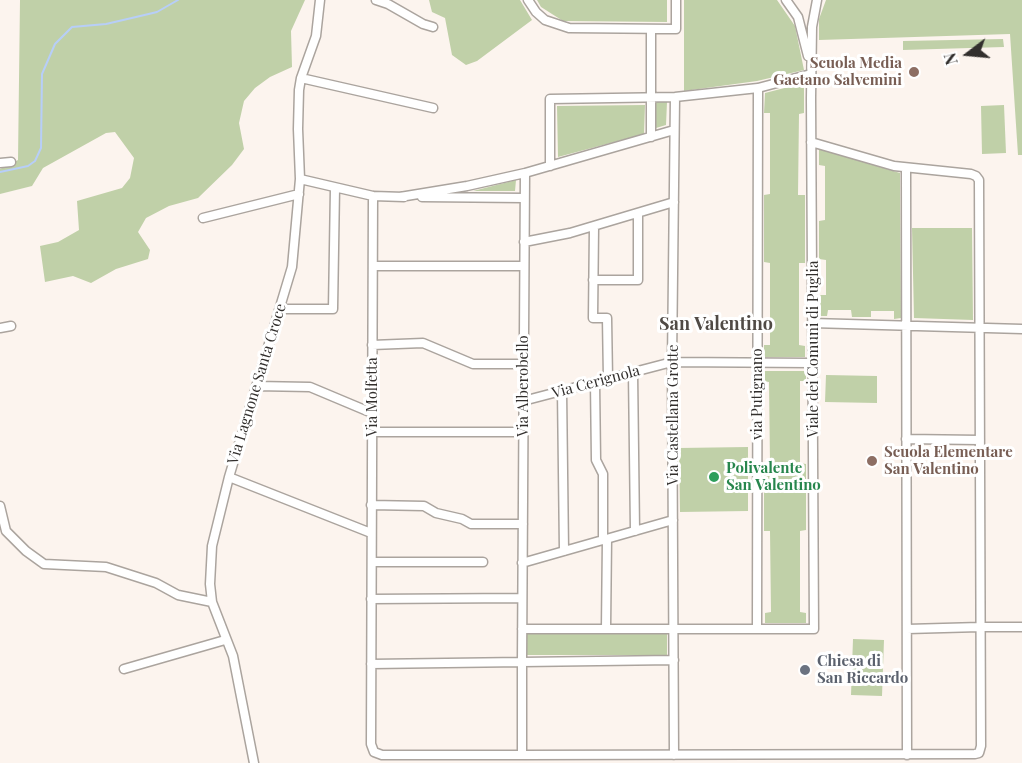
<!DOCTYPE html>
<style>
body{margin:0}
#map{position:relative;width:1022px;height:763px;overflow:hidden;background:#fcf4ee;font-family:"Playfair Display",serif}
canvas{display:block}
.north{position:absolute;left:938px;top:24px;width:60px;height:60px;-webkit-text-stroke:4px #fff;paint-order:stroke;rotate:254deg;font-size:16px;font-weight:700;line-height:24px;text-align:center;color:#322f2d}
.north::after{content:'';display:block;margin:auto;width:21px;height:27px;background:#322f2d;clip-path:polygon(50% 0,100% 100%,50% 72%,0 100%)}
</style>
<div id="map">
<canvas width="1022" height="763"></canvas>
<div class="north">N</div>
</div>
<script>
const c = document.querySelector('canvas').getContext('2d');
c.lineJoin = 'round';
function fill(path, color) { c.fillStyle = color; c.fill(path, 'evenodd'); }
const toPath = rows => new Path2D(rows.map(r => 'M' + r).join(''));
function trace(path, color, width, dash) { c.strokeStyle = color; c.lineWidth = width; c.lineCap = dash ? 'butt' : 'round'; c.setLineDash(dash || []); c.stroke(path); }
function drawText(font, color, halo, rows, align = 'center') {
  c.font = font + ' "Playfair Display",serif'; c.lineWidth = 6; c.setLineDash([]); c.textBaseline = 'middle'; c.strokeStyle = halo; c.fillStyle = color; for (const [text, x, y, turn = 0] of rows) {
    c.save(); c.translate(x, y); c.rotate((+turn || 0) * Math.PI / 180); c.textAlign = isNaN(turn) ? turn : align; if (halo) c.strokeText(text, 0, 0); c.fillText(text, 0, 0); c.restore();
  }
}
fill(toPath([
 [20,0,305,0,291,31,292,67,270,77,255,88,244,101,239,123,244,149,232,165,198,198,169,206,146,218,138,232,150,250,148,259,116,269,91,283,73,276,45,282,40,246,58,242,79,230,77,201,122,188,130,178,134,158,115,132,106,133,43,168,32,186,0,194,0,169,18,160],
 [429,0,520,0,532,20,477,61,466,65,452,55,445,18,432,12],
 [537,0,667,0,667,22,563,21,541,7],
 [684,0,777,0,795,26,804,70,757,81,684,91],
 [826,0,1022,0,1022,155,1018,155,1010,34,819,40,819,19],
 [1003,39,1004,47,903,50,903,41],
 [804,83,804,113,799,114,798,195,805,195,805,263,799,263,799,345,805,346,805,357,764,357,764,345,770,345,770,263,764,262,764,195,770,194,770,113,764,113,765,93],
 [656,102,667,102,666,125,656,128],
 [645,105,644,134,558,157,557,106],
 [1004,105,1006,153,982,154,981,106],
 [819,149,900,173,901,318,894,319,894,311,871,311,871,317,852,317,851,310,828,310,827,316,820,316,819,295,826,295,826,260,819,259,819,221,825,220,825,166,819,165],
 [516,180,515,191,473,191],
 [912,228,972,228,973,320,914,318],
 [763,371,806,371,806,381,800,381,800,463,806,464,806,530,800,531,800,612,806,613,806,623,765,623,765,613,771,612,770,531,764,531,764,464,770,463,769,382,763,381],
 [826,375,877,376,877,403,825,402],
 [748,447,748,511,680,512,679,448],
 [527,633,667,633,667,655,527,655],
 [853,639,884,640,882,696,851,695]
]), '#c0d0a8');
trace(toPath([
 [0,172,28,166,35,161,41,148,42,74,55,44,72,27,106,24,136,17,157,12,178,0]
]), '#b7cef8', 2);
const street = toPath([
 [376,0,388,4,423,24,433,27],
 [528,0,536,12,545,20,569,28,676,29,676,0],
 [786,0,798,17,808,56],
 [651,29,651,137],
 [301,78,433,108],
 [0,163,11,162],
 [550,166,550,99,675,97,758,88,811,74],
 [906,168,907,755],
 [300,179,373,196,404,197],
 [373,196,371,744,374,752,382,755,522,755,975,754,979,753,981,746,979,180,976,176,971,174,894,166,811,142],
 [400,197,467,186,525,173,674,130],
 [422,197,524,198],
 [203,218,299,194],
 [594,227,593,318,607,318,608,379],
 [524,242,570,233,674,202],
 [373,266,524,266],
 [593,280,638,280,638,214],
 [280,309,333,309,335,188],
 [812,323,1022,329],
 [0,328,11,326],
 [372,345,423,343,473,364,523,364],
 [633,372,635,531],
 [595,382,596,460,603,474,603,540],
 [256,386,310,387,372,413],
 [562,391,564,551],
 [523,401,672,362,812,363],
 [371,432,523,432],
 [906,439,980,440],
 [229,477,371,533],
 [371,505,424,506,436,513,462,519,471,524,523,524],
 [0,506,6,531,26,551,44,564,106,567,156,583,178,595,212,602],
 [372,562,483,562],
 [522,563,673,520],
 [371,599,522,598],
 [606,628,607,539],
 [522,629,814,629,811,98,812,27,817,0],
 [757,629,758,88],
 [907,629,980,627,1022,627],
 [371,664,522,662,525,173],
 [124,669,225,640],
 [522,755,522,662,674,660],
 [674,755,672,362,675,97],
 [254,763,233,656,212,602,210,584,212,546,229,477,292,267,300,179,298,129,299,90,301,78,316,36,320,0]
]);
trace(street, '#aba49e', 11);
trace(street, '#fff', 8);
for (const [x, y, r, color] of [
 [914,72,6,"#8d6e63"],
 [872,461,6,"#8d6e63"],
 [714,477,6,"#2e9e5b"],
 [805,670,6,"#6b7280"]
]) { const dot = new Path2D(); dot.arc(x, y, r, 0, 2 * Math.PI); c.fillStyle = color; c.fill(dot); trace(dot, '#fff', 2); }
drawText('bold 15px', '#785e54', '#fff', [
 ["Scuola Media",902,63],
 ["Gaetano Salvemini",902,80],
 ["Scuola Elementare",884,452,"left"],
 ["San Valentino",884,469,"left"]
], 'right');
drawText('15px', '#322f2d', '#fff', [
 ["Viale dei Comuni di Puglia",813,349,-90],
 ["Via Cerignola",596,382,-15],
 ["Via Lagnone Santa Croce",257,384,-73],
 ["Via Alberobello",523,386,-90],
 ["via Putignano",757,394,-90],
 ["Via Molfetta",372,397,-90],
 ["Via Castellana Grotte",673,415,-90]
]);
drawText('bold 15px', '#27864d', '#fff', [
 ["Polivalente",726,468],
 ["San Valentino",726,485]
], 'left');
drawText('bold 15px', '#5b616d', '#fff', [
 ["Chiesa di",817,661],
 ["San Riccardo",817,678]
], 'left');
drawText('bold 18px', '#504a45', '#fff', [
 ["San Valentino",716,324]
]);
</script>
